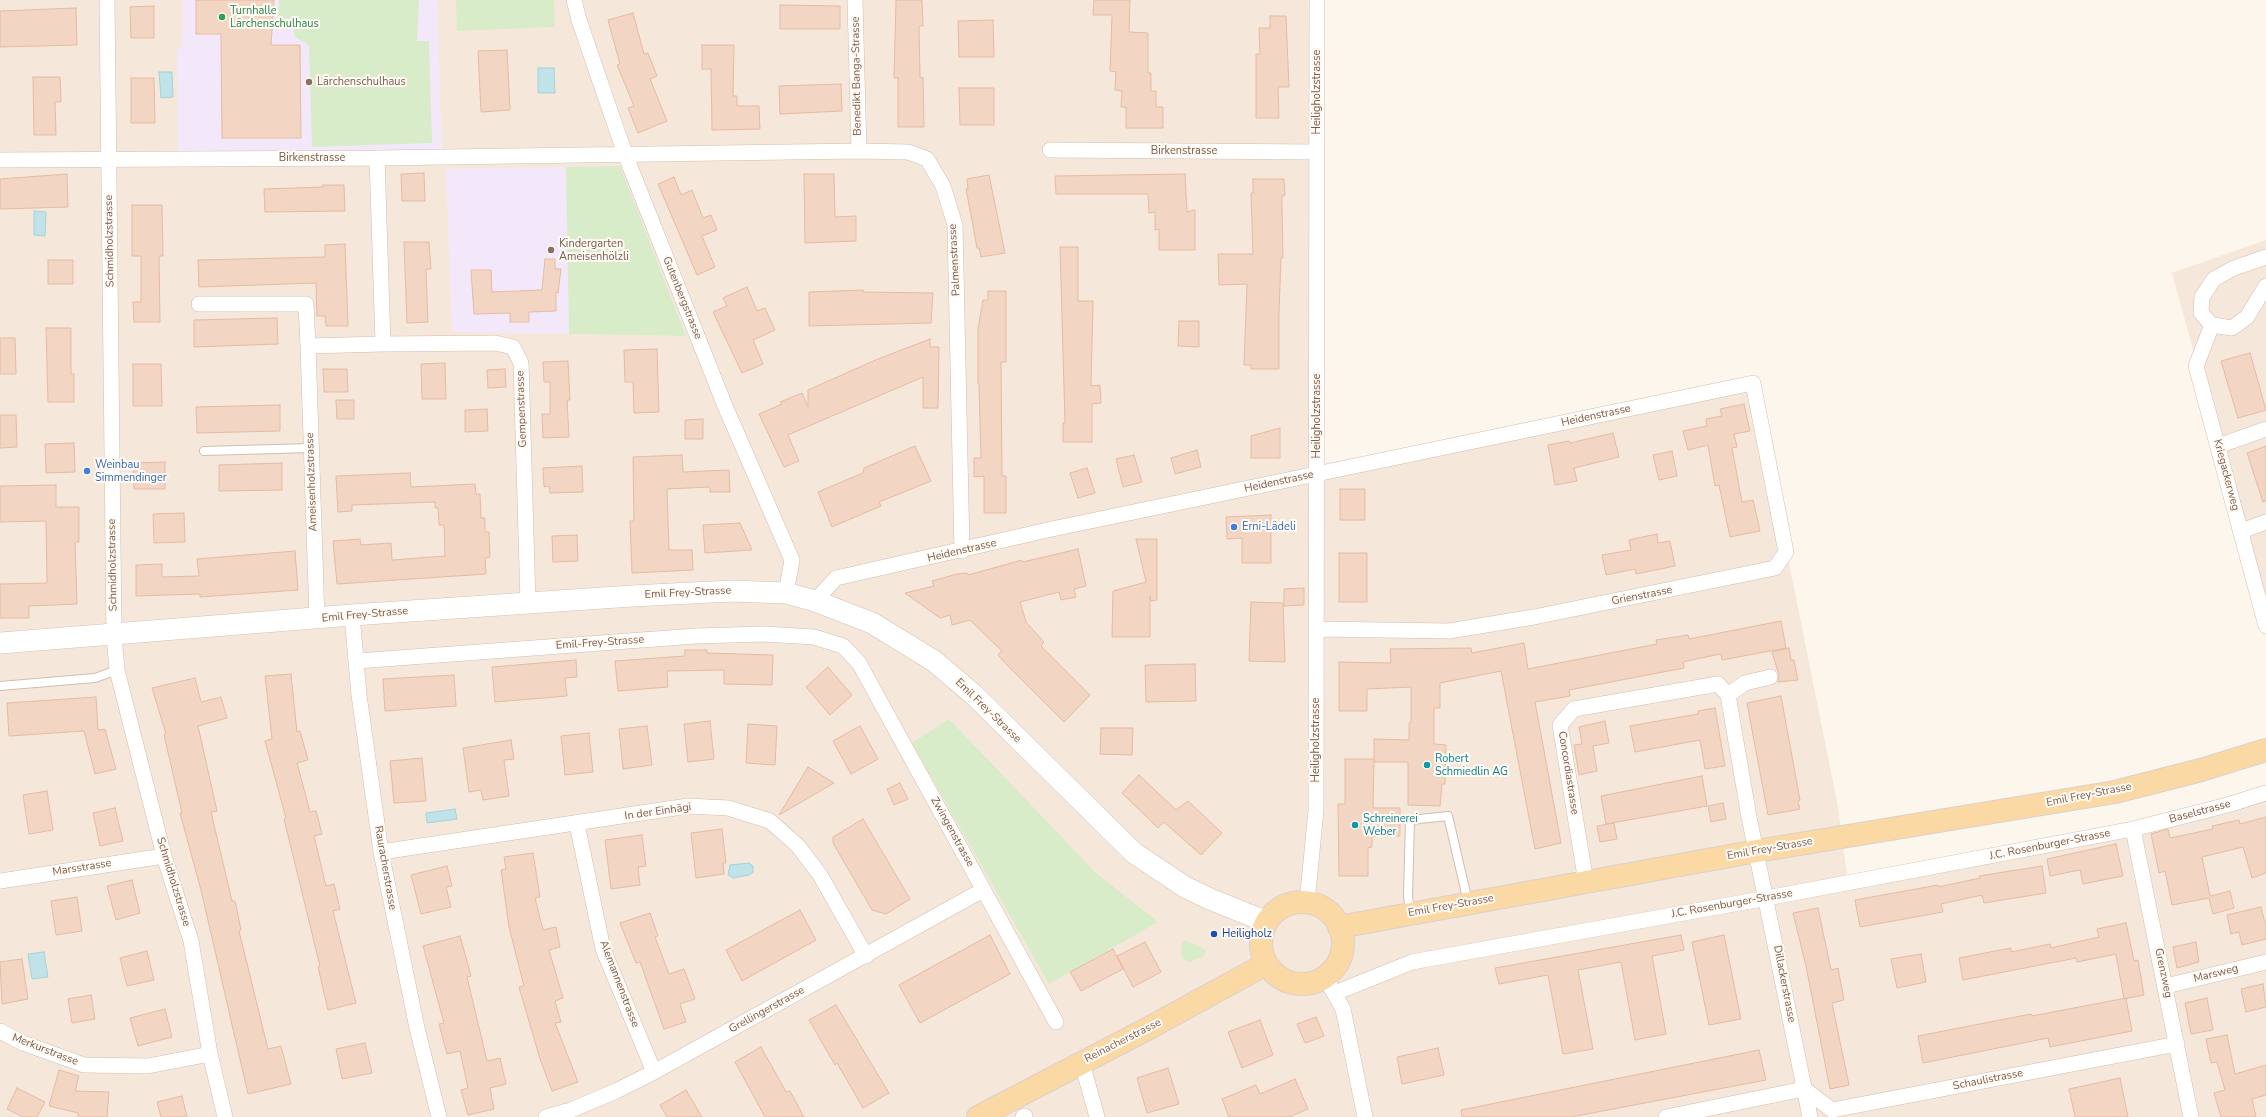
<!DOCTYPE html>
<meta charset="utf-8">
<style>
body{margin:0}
canvas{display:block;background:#fdf6ec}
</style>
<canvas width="2266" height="1117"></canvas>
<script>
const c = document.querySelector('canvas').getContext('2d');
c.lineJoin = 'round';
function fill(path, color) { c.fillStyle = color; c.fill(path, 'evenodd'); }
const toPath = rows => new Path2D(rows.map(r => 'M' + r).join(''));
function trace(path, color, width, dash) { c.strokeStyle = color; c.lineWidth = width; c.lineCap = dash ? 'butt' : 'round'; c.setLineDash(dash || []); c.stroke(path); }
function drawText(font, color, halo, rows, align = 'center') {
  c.font = font + ' "Nunito Sans",sans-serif'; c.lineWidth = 4; c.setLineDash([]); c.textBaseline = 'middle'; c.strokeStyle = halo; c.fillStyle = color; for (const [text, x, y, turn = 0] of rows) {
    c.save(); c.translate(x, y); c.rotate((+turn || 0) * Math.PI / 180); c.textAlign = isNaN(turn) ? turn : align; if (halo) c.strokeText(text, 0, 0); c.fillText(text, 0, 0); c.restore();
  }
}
fill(toPath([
 [0,0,1321,0,1317,475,1753,383,1838,807,1848,883,2133,827,2266,786,2266,1117,0,1117],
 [2266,240,2266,615,2172,273]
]), '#f5e8da');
fill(toPath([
 [183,0,437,0,442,152,178,152,177,51,182,44],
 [620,166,686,336,452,332,446,169]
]), '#f3e8fa');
fill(toPath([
 [279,0,419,0,417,41,429,41,432,143,312,147,309,45,295,37,294,28,278,21],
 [456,0,554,0,555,27,457,31],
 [620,166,686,336,569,334,566,167],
 [949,719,1096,873,1158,922,1049,984,912,743],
 [1185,940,1206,950,1204,956,1189,962,1185,960,1182,958,1181,947,1182,942]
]), '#d8ecc9');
const water = toPath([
 [538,68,554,68,555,93,538,93,538,68],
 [159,72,172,72,173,97,161,98,159,72],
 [34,211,46,212,45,236,34,235,34,211],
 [455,809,457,819,427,823,426,813,455,809],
 [749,863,753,866,753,872,749,875,733,878,728,875,730,865,749,863],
 [44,952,48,977,32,979,28,954,44,952]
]);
fill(water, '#bfe3e8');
trace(water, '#a5d3da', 1);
const building = toPath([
 [196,0,274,0,271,45,300,45,301,138,222,138,221,34,196,34,196,0],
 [896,0,922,0,923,26,919,26,920,78,923,77,924,127,898,127,898,78,894,78,896,0],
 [1094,0,1130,0,1129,32,1148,33,1148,73,1151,73,1151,91,1156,91,1156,107,1163,107,1163,128,1126,128,1126,107,1121,107,1122,91,1115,90,1116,72,1110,71,1112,15,1093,15,1094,0],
 [780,5,840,6,840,29,780,29,780,5],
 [154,6,154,38,131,38,130,7,154,6],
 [76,8,77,45,0,47,0,11,76,8],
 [633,13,644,54,648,53,657,76,650,79,667,121,638,133,628,108,634,106,617,65,620,64,608,20,633,13],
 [1270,16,1286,16,1289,87,1278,87,1279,118,1256,118,1256,54,1260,54,1259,28,1270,28,1270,16],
 [993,20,994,57,959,57,958,21,993,20],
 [702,45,734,45,733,96,737,96,737,106,759,106,760,129,712,130,711,69,702,69,702,45],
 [507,50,510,110,481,112,478,51,507,50],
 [33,77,60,77,61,102,55,102,56,135,34,135,33,77],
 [131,78,154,78,155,123,131,123,131,78],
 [841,84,842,111,780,114,779,86,841,84],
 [959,88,994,88,994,125,960,125,959,88],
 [424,173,425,201,402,201,401,174,424,173],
 [67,174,68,207,0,209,0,179,67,174],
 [804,174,834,174,835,217,856,216,856,241,805,243,804,174],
 [1185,174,1187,212,1195,210,1195,250,1159,250,1159,229,1155,230,1155,212,1149,213,1148,194,1056,194,1055,176,1185,174],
 [989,175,1005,253,981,257,979,248,977,248,973,226,966,189,968,189,967,179,989,175],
 [674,177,681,195,692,190,703,218,711,215,717,230,702,236,715,267,697,275,658,184,674,177],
 [1253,179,1284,179,1285,195,1282,196,1282,205,1283,258,1281,258,1279,312,1279,369,1251,369,1251,365,1244,365,1247,284,1219,285,1218,254,1253,254,1251,193,1253,193,1253,179],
 [323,185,344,185,345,211,265,212,264,189,323,187,323,185],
 [132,205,162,205,163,256,159,256,160,322,134,322,133,302,141,302,141,256,132,256,132,205],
 [404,242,429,242,431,269,426,269,428,322,407,323,404,242],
 [345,244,348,326,326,326,325,316,317,316,316,283,199,287,198,260,325,257,325,245,345,244],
 [1060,247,1078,247,1078,301,1093,301,1091,386,1100,385,1101,403,1092,404,1092,442,1063,442,1063,423,1065,423,1060,247],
 [545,259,555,259,555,269,561,269,558,293,556,292,556,311,529,312,529,322,510,322,510,313,474,314,471,270,491,270,492,292,542,290,545,259],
 [48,260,73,260,73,284,48,284,48,260],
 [747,287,757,311,765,308,775,330,753,340,763,364,742,373,713,312,727,306,723,298,747,287],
 [863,290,863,292,933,293,931,323,809,326,809,292,863,290],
 [988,291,1006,291,1006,362,1001,362,1002,476,1006,476,1006,513,984,513,984,476,974,477,974,458,981,458,979,384,978,384,978,329,983,300,988,300,988,291],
 [277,318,278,344,194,347,194,320,277,318],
 [1179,321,1199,321,1199,347,1178,346,1179,321],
 [46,328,71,328,71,374,74,374,74,402,48,402,46,328],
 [0,338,15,338,16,374,0,374,0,338],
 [930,339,930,347,939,347,938,408,923,408,923,377,788,435,799,461,784,467,759,414,782,404,780,402,802,393,808,407,808,390,878,359,930,339],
 [657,349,659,412,634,413,633,382,625,382,624,350,657,349],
 [2250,353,2266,410,2238,418,2221,361,2250,353],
 [568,361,570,400,567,400,569,437,543,438,542,414,550,414,550,382,544,382,543,362,568,361],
 [445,363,446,399,422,399,421,364,445,363],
 [133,364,161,364,162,406,133,406,133,364],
 [323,369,347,369,348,392,324,392,323,369],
 [505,369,506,387,488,388,487,370,505,369],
 [336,400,354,400,354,419,337,419,336,400],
 [1744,404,1750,431,1734,434,1737,447,1732,448,1742,502,1753,500,1760,531,1730,537,1719,485,1715,486,1708,445,1688,450,1683,431,1707,426,1706,419,1722,416,1720,409,1744,404],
 [280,405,280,431,197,433,196,407,280,405],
 [487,409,488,431,465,432,465,410,487,409],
 [0,415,16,415,17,447,0,448,0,415],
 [703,419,703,439,685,439,685,420,703,419],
 [1280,428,1280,458,1251,458,1251,436,1280,428],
 [1613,433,1619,457,1574,468,1577,481,1555,485,1548,445,1569,441,1570,443,1613,433],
 [74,443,75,472,46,473,45,444,74,443],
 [915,446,931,481,879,502,881,506,832,527,818,492,863,473,864,468,915,446],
 [2266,446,2266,501,2263,502,2247,453,2266,446],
 [1197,450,1201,467,1175,474,1171,458,1197,450],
 [1672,451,1677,476,1659,480,1653,455,1672,451],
 [682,455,683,472,729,470,730,492,710,492,710,487,667,489,669,550,692,550,693,570,632,573,630,521,634,521,633,457,682,455],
 [1134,455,1142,482,1123,487,1116,459,1134,455],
 [165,462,165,489,134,489,133,463,165,462],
 [282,463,282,490,219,491,219,465,282,463],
 [582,466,583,492,550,493,549,486,544,487,543,468,582,466],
 [1087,468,1095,493,1078,498,1070,473,1087,468],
 [410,473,411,487,475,484,476,494,480,494,481,518,485,518,485,532,489,532,490,557,485,558,486,574,337,584,333,541,360,539,361,545,391,543,392,560,445,556,444,525,439,525,438,508,435,508,435,502,352,505,352,511,338,512,336,476,410,473],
 [56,485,56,507,79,507,79,542,75,542,77,604,29,606,29,618,0,618,0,584,47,583,46,521,0,522,0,486,56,485],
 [1340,489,1365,489,1365,520,1340,520,1340,489],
 [184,513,185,542,154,543,153,514,184,513],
 [1271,515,1271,563,1242,563,1242,538,1227,539,1226,517,1271,515],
 [740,523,752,550,705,553,703,525,740,523],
 [1657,534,1658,543,1670,541,1675,566,1636,574,1635,569,1606,575,1602,555,1631,550,1629,540,1657,534],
 [577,535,578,561,553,562,552,536,577,535],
 [1136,539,1157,539,1157,600,1151,601,1150,596,1150,637,1112,637,1113,591,1146,582,1136,539],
 [1078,549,1086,586,1074,589,1076,597,1061,600,1059,592,1020,602,1026,622,1044,642,1041,646,1090,695,1064,722,1006,664,998,655,1002,651,970,620,952,625,950,615,940,618,905,593,934,586,932,581,957,574,967,573,968,575,1022,560,1023,562,1078,549],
 [295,551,298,590,200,597,200,594,136,596,136,565,162,564,162,577,199,576,197,559,295,551],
 [1339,553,1367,553,1367,602,1339,602,1339,553],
 [1304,588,1304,605,1284,606,1284,589,1304,588],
 [1251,602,1283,603,1285,662,1249,661,1251,602],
 [1781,621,1786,648,1722,660,1721,654,1706,657,1683,662,1684,668,1569,690,1570,696,1535,702,1561,843,1535,849,1501,671,1440,683,1440,708,1434,708,1434,744,1446,745,1445,784,1442,784,1440,806,1408,805,1408,762,1374,762,1374,739,1409,740,1409,723,1411,723,1411,687,1367,689,1367,711,1339,711,1339,662,1391,663,1390,649,1471,648,1472,653,1524,643,1528,669,1657,644,1656,640,1688,635,1689,639,1781,621],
 [1789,648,1791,660,1794,660,1798,680,1778,682,1779,675,1772,652,1789,648],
 [685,650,707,650,707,653,773,655,772,685,724,684,724,670,667,671,668,687,618,691,615,661,685,656,685,650],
 [576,660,577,677,565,678,567,696,495,702,492,667,576,660],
 [1195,664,1196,701,1146,702,1145,665,1195,664],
 [828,667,852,695,830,715,806,687,828,667],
 [291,674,297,732,300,731,308,760,297,763,310,812,316,811,322,834,314,836,326,886,334,884,340,909,333,911,356,1003,328,1010,318,967,320,966,284,819,286,818,265,741,272,739,265,676,291,674],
 [454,675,456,706,385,711,383,679,454,675],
 [195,678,201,702,221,697,227,718,198,726,217,811,211,812,232,901,235,901,241,930,239,931,268,1049,281,1046,291,1084,248,1094,201,890,180,813,182,813,164,735,166,734,152,688,195,678],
 [1781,696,1800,800,1798,801,1800,809,1768,815,1747,703,1781,696],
 [96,697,98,730,105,729,116,769,95,774,84,731,9,736,7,703,96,697],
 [1715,708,1725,766,1705,769,1700,740,1635,752,1630,726,1698,714,1698,711,1715,708],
 [710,721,714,759,688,762,684,724,710,721],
 [1605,721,1609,743,1593,746,1597,771,1579,775,1574,745,1582,744,1579,727,1605,721],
 [748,724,777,726,775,765,746,763,748,724],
 [647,726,652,765,623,769,619,729,647,726],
 [860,726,878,759,851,774,833,741,860,726],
 [1101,728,1133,728,1132,755,1100,754,1101,728],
 [589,733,593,772,565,775,561,736,589,733],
 [511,740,514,759,504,760,509,796,483,800,481,790,469,792,463,748,511,740],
 [422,758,426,801,394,803,390,761,422,758],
 [1345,759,1374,759,1373,808,1400,808,1400,836,1372,836,1372,847,1368,848,1368,876,1339,876,1338,804,1345,804,1345,759],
 [808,767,834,783,779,815,808,767],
 [1139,775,1176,810,1188,801,1222,833,1201,855,1164,822,1158,828,1122,793,1139,775],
 [1702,776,1707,806,1606,824,1601,796,1702,776],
 [900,783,908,799,894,805,887,789,900,783],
 [47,791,53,830,29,834,23,795,47,791],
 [1723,803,1726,819,1711,822,1708,806,1723,803],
 [115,808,123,841,100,846,93,813,115,808],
 [2266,817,2266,873,2252,878,2243,847,2202,857,2210,896,2230,891,2234,908,2213,914,2209,898,2172,905,2165,871,2159,873,2151,834,2168,829,2170,838,2213,829,2212,826,2239,820,2240,824,2266,817],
 [863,819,910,899,886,914,872,910,833,843,833,837,863,819],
 [1614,823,1617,839,1600,842,1597,826,1614,823],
 [722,829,726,863,723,863,724,874,696,878,691,833,722,829],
 [642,835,646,866,638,867,640,885,611,889,605,840,642,835],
 [2116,844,2123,876,2083,884,2080,870,2050,876,2047,859,2116,844],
 [533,853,540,897,535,898,543,930,556,927,560,947,549,950,563,998,555,1001,561,1022,555,1023,578,1082,552,1091,540,1059,519,987,524,986,509,927,501,870,506,869,504,857,533,853],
 [447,866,452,886,446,887,451,907,421,914,411,875,447,866],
 [2042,866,2046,893,1984,903,1982,895,1941,904,1943,912,1860,927,1855,900,1938,885,1938,887,1980,878,1979,876,2042,866],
 [132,880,140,913,116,920,107,886,132,880],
 [77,897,82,931,56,935,51,901,77,897],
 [2261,907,2266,927,2266,939,2242,945,2239,932,2231,934,2227,915,2261,907],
 [1818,908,1831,970,1838,968,1844,1000,1832,1003,1849,1085,1830,1089,1806,966,1793,913,1818,908],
 [800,910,816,940,742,981,726,950,800,910],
 [650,913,658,936,655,937,669,974,684,969,695,999,680,1004,686,1022,664,1029,640,962,636,963,620,923,650,913],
 [2126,923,2134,961,2138,960,2144,995,2124,999,2116,954,2077,962,2076,958,1963,980,1959,958,2011,948,2011,952,2050,944,2051,948,2099,937,2097,929,2126,923],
 [990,935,1010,974,920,1023,899,985,990,935],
 [1681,935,1684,950,1652,956,1666,1034,1635,1040,1621,962,1578,970,1593,1049,1563,1054,1548,975,1499,984,1495,968,1681,935],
 [1724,935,1741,1019,1709,1025,1692,942,1724,935],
 [460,936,471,976,467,977,487,1061,500,1058,506,1084,490,1088,494,1109,468,1115,461,1090,468,1088,460,1051,447,1054,439,1024,444,1023,423,946,460,936],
 [1145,942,1161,972,1133,987,1117,956,1145,942],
 [2196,942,2199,962,2177,968,2173,947,2196,942],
 [1113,949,1123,969,1081,991,1070,972,1113,949],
 [147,951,154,980,127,986,120,958,147,951],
 [1921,954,1926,982,1897,988,1891,959,1921,954],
 [22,959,28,999,2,1004,0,962,22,959],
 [2263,984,2266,1007,2246,1012,2241,989,2263,984],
 [91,995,95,1019,72,1023,68,999,91,995],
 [2126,998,2132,1031,2050,1047,2048,1038,1923,1063,1918,1036,2031,1014,2032,1016,2126,998],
 [2207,998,2213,1030,2191,1034,2185,1003,2207,998],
 [836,1005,889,1093,863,1108,837,1063,835,1065,809,1020,836,1005],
 [165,1009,172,1037,138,1046,130,1018,165,1009],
 [1316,1017,1324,1036,1305,1043,1297,1024,1316,1017],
 [1260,1020,1273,1055,1242,1068,1228,1032,1260,1020],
 [2227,1035,2235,1074,2266,1065,2266,1095,2252,1099,2256,1117,2221,1117,2214,1093,2225,1090,2217,1062,2211,1063,2206,1039,2227,1035],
 [365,1043,372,1073,342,1079,336,1049,365,1043],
 [761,1047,786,1092,790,1091,804,1117,765,1117,735,1062,761,1047],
 [1438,1048,1444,1075,1402,1084,1397,1057,1438,1048],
 [1759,1050,1766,1080,1571,1117,1462,1117,1461,1110,1759,1050],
 [1168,1068,1179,1104,1147,1113,1137,1078,1168,1068],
 [59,1070,79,1076,75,1091,109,1092,107,1117,78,1117,78,1113,49,1106,59,1070],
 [2120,1078,2128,1117,2075,1117,2069,1089,2120,1078],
 [1295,1079,1308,1109,1289,1117,1229,1117,1222,1099,1256,1085,1260,1094,1295,1079],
 [17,1088,45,1102,37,1117,23,1117,7,1109,17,1088],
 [686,1090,702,1117,667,1117,660,1105,686,1090],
 [182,1096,187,1117,161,1117,157,1102,182,1096]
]);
fill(building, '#f3d5c3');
trace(building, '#e6bba3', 1);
const lane = toPath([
 [204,451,311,448],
 [0,686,95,678,117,670],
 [1410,913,1408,896,1410,820,1448,816,1468,902]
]);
const street = toPath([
 [107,0,114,635,117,670,164,856,191,941,210,1054,225,1117],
 [574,0,579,20,625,154,725,406,792,560,786,593],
 [855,0,859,151],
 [1050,150,1317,152],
 [0,160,377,158,859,151,908,152,927,159,943,186,955,225,962,551],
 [2266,257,2234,268,2214,279,2202,297,2201,313,2212,325,2232,328,2247,317,2266,286],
 [199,304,306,304,308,346],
 [2212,325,2196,366,2266,626],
 [383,344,495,343,513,347,521,363,528,603],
 [2218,446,2266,429],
 [2241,531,2266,522],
 [815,601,836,578,1052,529,1753,383,1786,552,1775,568,1534,617,1449,631,1316,629],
 [352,615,359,695,381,852,417,1028,439,1117],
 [317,619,308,346,383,344,377,158],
 [357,661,696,636,764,634,814,637,843,646,859,663,1056,1022],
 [1728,695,1745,683,1770,677],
 [577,824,603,949,654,1072],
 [2133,829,2191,1117],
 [381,852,688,806,728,808,770,821,798,846,820,875,866,956],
 [0,881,164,856],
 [1586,882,1560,725,1574,709,1718,684,1728,695,1749,817,1810,1117],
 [1307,903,1316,810,1317,0],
 [1325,977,1343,1009,1365,1117],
 [2166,986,2266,962],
 [1335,993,1412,962,1767,898,2133,829,2231,804,2266,793],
 [0,1031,23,1043,84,1065,148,1066,210,1054],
 [1082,1063,1097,1117],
 [546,1117,571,1110,616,1091,654,1072,983,890],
 [1023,1117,1025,1116],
 [1666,1117,1804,1089,1832,1110,2177,1044]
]);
const secondary = toPath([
 [0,643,352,615,632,596,732,591,786,593,815,601,872,623,934,661,974,695,1134,853,1185,887,1210,899,1267,922]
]);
const primary = toPath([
 '1261 943a41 41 0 1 1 82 0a41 41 0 1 1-82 0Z',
 [1339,927,1757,851,2115,792,2201,770,2266,750],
 [978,1117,1149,1028,1266,964]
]);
trace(lane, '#d1beb0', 10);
trace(street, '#d1beb0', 16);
trace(secondary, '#d6c0b0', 22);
trace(primary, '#dad1cd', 24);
trace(lane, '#fff', 8);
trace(street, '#fff', 15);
trace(secondary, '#fff', 21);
trace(primary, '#fbd9a5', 22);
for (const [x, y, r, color] of [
 [222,17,4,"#2e9e5b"],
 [309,82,4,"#8d6e63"],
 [551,250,4,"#8d6e63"],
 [87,471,4,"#3f7fe0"],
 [1234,527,4,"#3f7fe0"],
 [1427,765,4,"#0f9aa8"],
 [1355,825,4,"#0f9aa8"],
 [1214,934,4,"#1a4fb4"]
]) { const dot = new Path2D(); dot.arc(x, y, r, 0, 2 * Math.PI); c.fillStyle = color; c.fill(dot); trace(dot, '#fffaf3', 1.5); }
drawText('11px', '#27864d', '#fffaf3', [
 ["Turnhalle",230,11],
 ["Lärchenschulhaus",230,24]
], 'left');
drawText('11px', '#7a5c4d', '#fffaf3', [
 ["Benedikt Banga-Strasse",857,76,-91],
 ["Heiligholzstrasse",1317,92,-90],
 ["Birkenstrasse",1184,151],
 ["Birkenstrasse",312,158],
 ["Schmidholzstrasse",110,241,-91],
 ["Palmenstrasse",955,260,-93],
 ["Gutenbergstrasse",682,298,68],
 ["Gempenstrasse",522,409,-92],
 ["Heiligholzstrasse",1317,416,-90],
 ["Heidenstrasse",1596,416,-12],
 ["Kriegackerweg",2226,475,75],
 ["Ameisenholzstrasse",312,482,-92],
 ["Heidenstrasse",1279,482,-12],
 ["Heidenstrasse",962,551,-13],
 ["Schmidholzstrasse",113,565,-91],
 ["Emil Frey-Strasse",688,593,-3],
 ["Grienstrasse",1642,596,-11],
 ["Emil Frey-Strasse",365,615,-5],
 ["Emil-Frey-Strasse",600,643,-4],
 ["Emil Frey-Strasse",988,711,44],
 ["Heiligholzstrasse",1316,740,-90],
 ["Concordiastrasse",1568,773,81],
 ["Emil Frey-Strasse",2089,795,-11],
 ["In der Einhägi",658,812,-8],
 ["Baselstrasse",2200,812,-15],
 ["Zwingenstrasse",952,832,61],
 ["J.C. Rosenburger-Strasse",2050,845,-11],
 ["Emil Frey-Strasse",1770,849,-10],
 ["Marsstrasse",82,868,-9],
 ["Rauracherstrasse",385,868,80],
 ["Schmidholzstrasse",173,882,73],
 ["J.C. Rosenburger-Strasse",1732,904,-10],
 ["Emil Frey-Strasse",1451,906,-10],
 ["Grenzweg",2163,973,78],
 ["Marsweg",2216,974,-14],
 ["Alemannenstrasse",619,984,69],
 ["Dillackerstrasse",1784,984,79],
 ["Grellingerstrasse",767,1010,-29],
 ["Reinacherstrasse",1123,1041,-27],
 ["Merkurstrasse",45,1050,21],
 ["Schaulistrasse",1988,1080,-11]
]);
drawText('11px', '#785e54', '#fffaf3', [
 ["Lärchenschulhaus",317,82],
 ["Kindergarten",559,244],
 ["Ameisenhölzli",559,257]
], 'left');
drawText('11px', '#366cbe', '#fffaf3', [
 ["Weinbau",95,465],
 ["Simmendinger",95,478],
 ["Erni-Lädeli",1242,527]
], 'left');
drawText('11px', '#0d838f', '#fffaf3', [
 ["Robert",1435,759],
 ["Schmiedlin AG",1435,772],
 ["Schreinerei",1363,819],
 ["Weber",1363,832]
], 'left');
drawText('11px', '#164399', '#fffaf3', [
 ["Heiligholz",1222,934]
], 'left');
</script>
